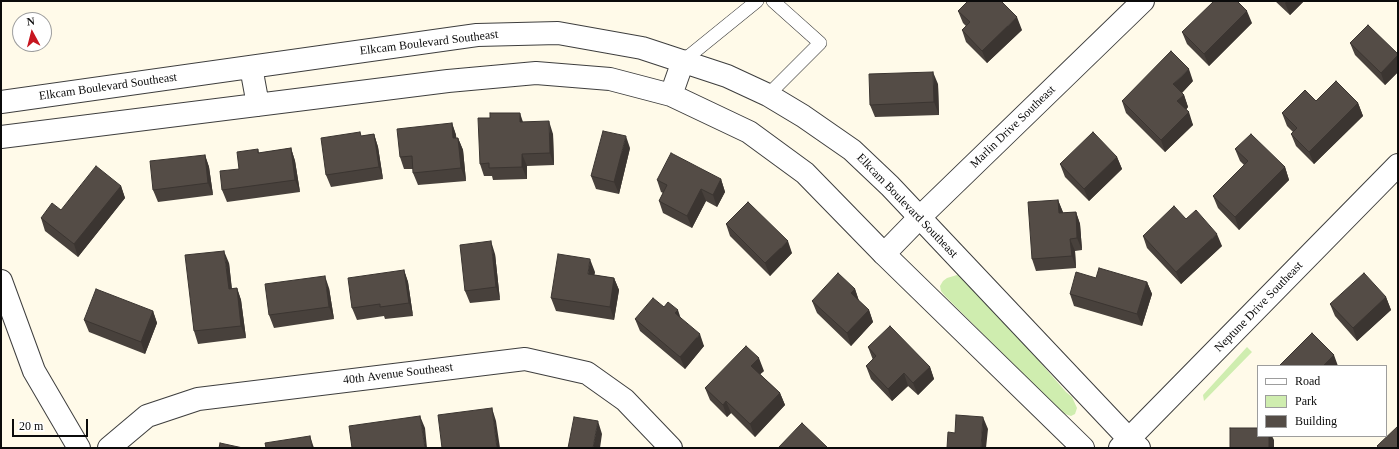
<!DOCTYPE html>
<style>
body{margin:0}
#map{position:relative;width:1399px;height:449px;overflow:hidden;background:#fffae9;font-family:Georgia,serif}
canvas{display:block}
.frame{position:absolute;inset:0;border:2px solid #0b0b0b;pointer-events:none}
.legend{position:absolute;left:1257px;top:365px;width:130px;height:72px;box-sizing:border-box;background:#fff;border:1px solid #9d9d9d;margin:0;padding:5px 7px;list-style:none;font-size:12px;color:#0b0b0b}
.legend li{display:flex;align-items:center;gap:8px;height:20px}
.legend b{width:20px;border:1px solid #9d9d9d}
.north{position:absolute;left:12px;top:12px;width:40px;height:40px;box-sizing:border-box;background:#fff;border:1px solid #9d9d9d;border-radius:50%;rotate:353deg;font-size:11px;font-weight:700;line-height:16px;text-align:center;color:#0b0b0b}
.north::after{content:'';display:block;margin:auto;width:14px;height:18px;background:#c71620;clip-path:polygon(50% 0,100% 100%,50% 72%,0 100%)}
.scale{position:absolute;left:12px;top:419px;width:76px;height:18px;box-sizing:border-box;border:2px solid #0b0b0b;border-top:0;padding-left:5px;font-size:12px;line-height:14px;white-space:nowrap;color:#0b0b0b;-webkit-text-stroke:3px #fff;paint-order:stroke}
</style>
<div id="map">
<canvas width="1399" height="449"></canvas>
<div class="frame"></div>
<ul class="legend">
<li><b style="height:5px;background:#fff"></b>Road</li>
<li><b style="height:11px;background:#cfedaf"></b>Park</li>
<li><b style="height:11px;background:#544c46"></b>Building</li>
</ul>
<div class="north">N</div>
<div class="scale">20 m</div>
</div>
<script>
const c = document.querySelector('canvas').getContext('2d');
c.lineJoin = 'round';
function fill(path, color) { c.fillStyle = color; c.fill(path, 'evenodd'); }
const toPath = rows => new Path2D(rows.map(r => 'M' + r).join(''));
function trace(path, color, width, dash) { c.strokeStyle = color; c.lineWidth = width; c.lineCap = dash ? 'butt' : 'round'; c.setLineDash(dash || []); c.stroke(path); }
function drawText(font, color, halo, rows, align = 'center') {
  c.font = font + ' Georgia,serif'; c.lineWidth = 4; c.setLineDash([]); c.textBaseline = 'middle'; c.strokeStyle = halo; c.fillStyle = color; for (const [text, x, y, turn = 0] of rows) {
    c.save(); c.translate(x, y); c.rotate((+turn || 0) * Math.PI / 180); c.textAlign = isNaN(turn) ? turn : align; if (halo) c.strokeText(text, 0, 0); c.fillText(text, 0, 0); c.restore();
  }
}
fill(toPath([
 [957,275,964,275,1066,392,1072,397,1077,408,1075,414,1071,416,1062,413,945,296,941,291,940,286,943,281,947,278],
 [1247,347,1252,352,1204,401,1203,395]
]), '#cfedaf');
const service = toPath([
 [683,61,757,1],
 [768,95,820,43,773,1]
]);
const minor = toPath([
 [884,254,920,217,1143,1],
 [1,281,34,371,79,448],
 [109,448,147,416,198,399,525,359,587,373,625,400,671,448],
 [1120,448,1398,165]
]);
const tertiary = toPath([
 [251,67,258,105],
 [671,95,683,61],
 [1,102,477,35,558,33,642,48,727,76,768,95,803,116,852,150,890,186,1129,439,1139,448],
 [1,137,448,81,536,73,610,79,671,95,749,132,805,173,884,254,1083,448]
]);
trace(service, '#3e3e3e', 14);
trace(minor, '#3e3e3e', 24);
trace(tertiary, '#3e3e3e', 24);
trace(service, '#fff', 13);
trace(minor, '#fff', 22);
trace(tertiary, '#fff', 22);
fill(toPath([
 [1275,1,1304,1,1290,15],
 [958,11,1022,30,987,63,966,42,962,30,966,26,963,23],
 [1252,23,1209,66,1187,44,1182,32],
 [1350,43,1398,54,1398,72,1385,85,1355,55],
 [1193,81,1182,93,1184,95,1188,107,1186,110,1193,125,1165,152,1126,113,1122,101],
 [938,84,939,115,875,117,870,105],
 [1316,101,1358,103,1363,116,1314,164,1296,146,1291,134,1293,132,1287,126,1282,113],
 [523,122,553,134,554,165,527,166,527,179,493,180,492,176,484,176,480,164],
 [452,123,456,135,456,138,458,138,463,150,466,181,418,185,413,173,413,169,404,169,400,157],
 [374,134,378,147,383,179,331,187,326,175,362,136],
 [291,148,295,161,300,192,227,202,222,190,239,169,258,149,259,153],
 [630,148,619,194,596,189,591,176],
 [1235,149,1285,167,1289,180,1239,230,1218,208,1213,196,1244,165,1240,161],
 [205,155,209,167,213,195,158,202,153,190],
 [1117,157,1122,169,1089,201,1065,177,1060,164],
 [721,179,725,192,717,207,706,201,692,228,663,213,659,201,663,193,661,192,657,180],
 [121,186,125,198,78,257,45,231,41,218],
 [1058,200,1063,213,1076,212,1080,224,1082,250,1075,251,1076,268,1036,271,1032,259],
 [1186,219,1222,246,1181,284,1147,248,1143,236],
 [726,224,792,253,770,276,730,236],
 [495,254,500,300,470,303,465,291],
 [229,263,232,289,237,288,241,300,246,338,198,344,194,331],
 [404,270,408,282,413,316,385,319,384,316,357,320,352,308],
 [595,272,594,275,614,278,619,290,614,320,556,311,551,298],
 [1147,282,1152,294,1142,326,1074,306,1070,294],
 [329,288,334,319,274,328,269,315],
 [855,289,859,301,869,310,873,322,851,346,817,313,812,301],
 [1386,297,1391,310,1357,341,1335,316,1330,304],
 [664,307,680,318,704,346,685,369,640,331,635,319],
 [153,311,157,323,145,354,89,332,84,320],
 [868,347,930,367,934,379,918,395,908,386,892,401,871,379,866,366,873,360],
 [764,371,760,374,780,393,785,405,755,437,731,413,727,417,710,400,705,388]
]), '#48413c');
fill(toPath([
 [1287,1,1304,1,1290,15,1285,3],
 [1247,11,1252,23,1209,66,1204,54],
 [1017,17,1022,30,987,63,982,51],
 [1398,55,1398,72,1385,85,1381,73],
 [1189,69,1193,81,1178,97,1173,84],
 [933,72,938,84,939,115,934,102],
 [1184,95,1188,107,1182,114,1177,101],
 [1358,103,1363,116,1314,164,1309,152],
 [1189,112,1193,125,1165,152,1161,140],
 [520,113,524,125,520,122],
 [549,121,553,134,554,165,550,153],
 [452,123,456,135,458,151,453,138],
 [374,134,378,147,383,179,379,167],
 [626,136,630,148,619,194,614,182],
 [458,138,463,150,466,181,461,168],
 [291,148,295,161,300,192,295,180],
 [522,154,527,166,527,179,522,167],
 [205,155,209,167,213,195,208,183],
 [1117,157,1122,169,1089,201,1084,189],
 [1285,167,1289,180,1239,230,1235,217],
 [721,179,725,192,717,207,713,195],
 [121,186,125,198,78,257,74,244],
 [701,189,706,201,692,228,687,216],
 [1058,200,1063,212,1064,226,1059,213],
 [1076,212,1080,224,1082,250,1077,238],
 [1217,234,1222,246,1181,284,1176,272],
 [1070,239,1075,251,1076,268,1072,256],
 [491,241,495,254,500,300,496,287],
 [788,241,792,253,770,276,765,263],
 [224,251,229,263,233,301,229,289],
 [590,259,595,272,592,286,588,274],
 [404,270,408,282,413,316,409,303],
 [325,276,329,288,334,319,329,307],
 [614,278,619,290,614,320,610,307],
 [1147,282,1152,294,1142,326,1137,314],
 [237,288,241,300,246,338,241,326],
 [855,289,859,301,851,293],
 [1386,297,1391,310,1357,341,1353,328],
 [678,310,682,322,675,313],
 [869,310,873,322,851,346,847,333],
 [153,311,157,323,145,354,141,342],
 [700,334,704,346,685,369,680,357],
 [1334,355,1338,366,1325,366,1324,365],
 [759,358,764,371,756,378,751,366],
 [930,367,934,379,918,395,913,383],
 [904,373,908,386,892,401,888,389],
 [780,393,785,405,755,437,750,424],
 [726,401,731,413,727,417,723,405],
 [492,408,496,421,500,448,497,448],
 [420,416,425,428,427,448,425,448],
 [983,417,988,429,986,448,981,448],
 [598,421,602,434,600,448,593,448],
 [310,436,314,448,312,448],
 [1269,436,1272,436,1274,440,1274,448,1269,448]
]), '#3b3531');
const building = toPath([
 [968,1,1001,1,1017,17,982,51,962,30,970,22,958,11,968,1],
 [1214,1,1237,1,1247,11,1204,54,1182,32,1214,1],
 [1368,25,1398,54,1398,55,1381,73,1350,43,1368,25],
 [1171,51,1189,69,1173,84,1184,95,1177,101,1189,112,1161,140,1122,101,1171,51],
 [933,72,934,102,870,105,869,74,933,72],
 [1336,81,1358,103,1309,152,1291,134,1297,128,1282,113,1305,90,1316,101,1336,81],
 [490,113,520,113,520,122,549,121,550,153,522,154,522,167,489,168,489,163,480,164,478,118,490,118,490,113],
 [452,123,453,138,458,138,461,168,413,173,412,156,400,157,397,129,452,123],
 [603,131,626,136,614,182,591,176,603,131],
 [360,132,361,136,374,134,379,167,326,175,321,138,360,132],
 [1093,132,1117,157,1084,189,1060,164,1093,132],
 [1251,134,1285,167,1235,217,1213,196,1248,161,1235,149,1251,134],
 [291,148,295,180,222,190,220,171,239,169,237,152,258,149,258,153,291,148],
 [671,153,721,179,713,195,701,189,687,216,659,201,667,185,657,180,671,153],
 [205,155,208,183,153,190,150,161,205,155],
 [96,166,121,186,74,244,41,218,52,203,61,210,96,166],
 [1058,200,1059,213,1076,212,1077,238,1070,239,1072,256,1032,259,1028,202,1058,200],
 [748,202,788,241,765,263,726,224,748,202],
 [1174,206,1186,219,1196,210,1217,234,1176,272,1143,236,1174,206],
 [491,241,496,287,465,291,460,245,491,241],
 [224,251,229,289,237,288,241,326,194,331,185,255,224,251],
 [558,254,590,259,588,274,614,278,610,307,551,298,558,254],
 [1099,268,1147,282,1137,314,1070,294,1076,272,1096,278,1099,268],
 [404,270,409,303,380,307,380,304,352,308,348,278,404,270],
 [838,273,855,289,851,293,869,310,847,333,812,301,838,273],
 [1364,273,1386,297,1353,328,1330,304,1364,273],
 [325,276,329,307,269,315,265,284,325,276],
 [96,289,153,311,141,342,84,320,96,289],
 [653,298,664,307,668,302,678,310,675,313,700,334,680,357,635,319,653,298],
 [890,326,930,367,913,383,904,373,888,389,866,366,876,356,868,347,890,326],
 [1312,333,1334,355,1324,365,1325,366,1279,366,1312,333],
 [746,346,759,358,751,366,780,393,750,424,726,401,723,405,705,388,746,346],
 [492,408,497,448,442,448,438,415,492,408],
 [956,415,983,417,981,448,947,448,948,432,955,433,956,415],
 [420,416,425,448,352,448,349,426,420,416],
 [574,417,598,421,593,448,568,448,574,417],
 [802,423,827,447,826,448,778,448,802,423],
 [1398,426,1398,448,1379,448,1377,446,1398,426],
 [1230,428,1258,428,1258,436,1269,436,1269,448,1230,448,1230,428],
 [310,436,312,448,266,448,265,443,310,436],
 [220,443,243,448,219,448,220,443]
]);
fill(building, '#544c46');
trace(building, '#3b3531', 1);
drawText('12px', '#0b0b0b', '#fff', [
 ["Elkcam Boulevard Southeast",429,43,-7],
 ["Elkcam Boulevard Southeast",108,87,-8],
 ["Marlin Drive Southeast",1013,127,-44],
 ["Elkcam Boulevard Southeast",907,206,46],
 ["Neptune Drive Southeast",1259,307,-46],
 ["40th Avenue Southeast",398,374,-7]
]);
</script>
